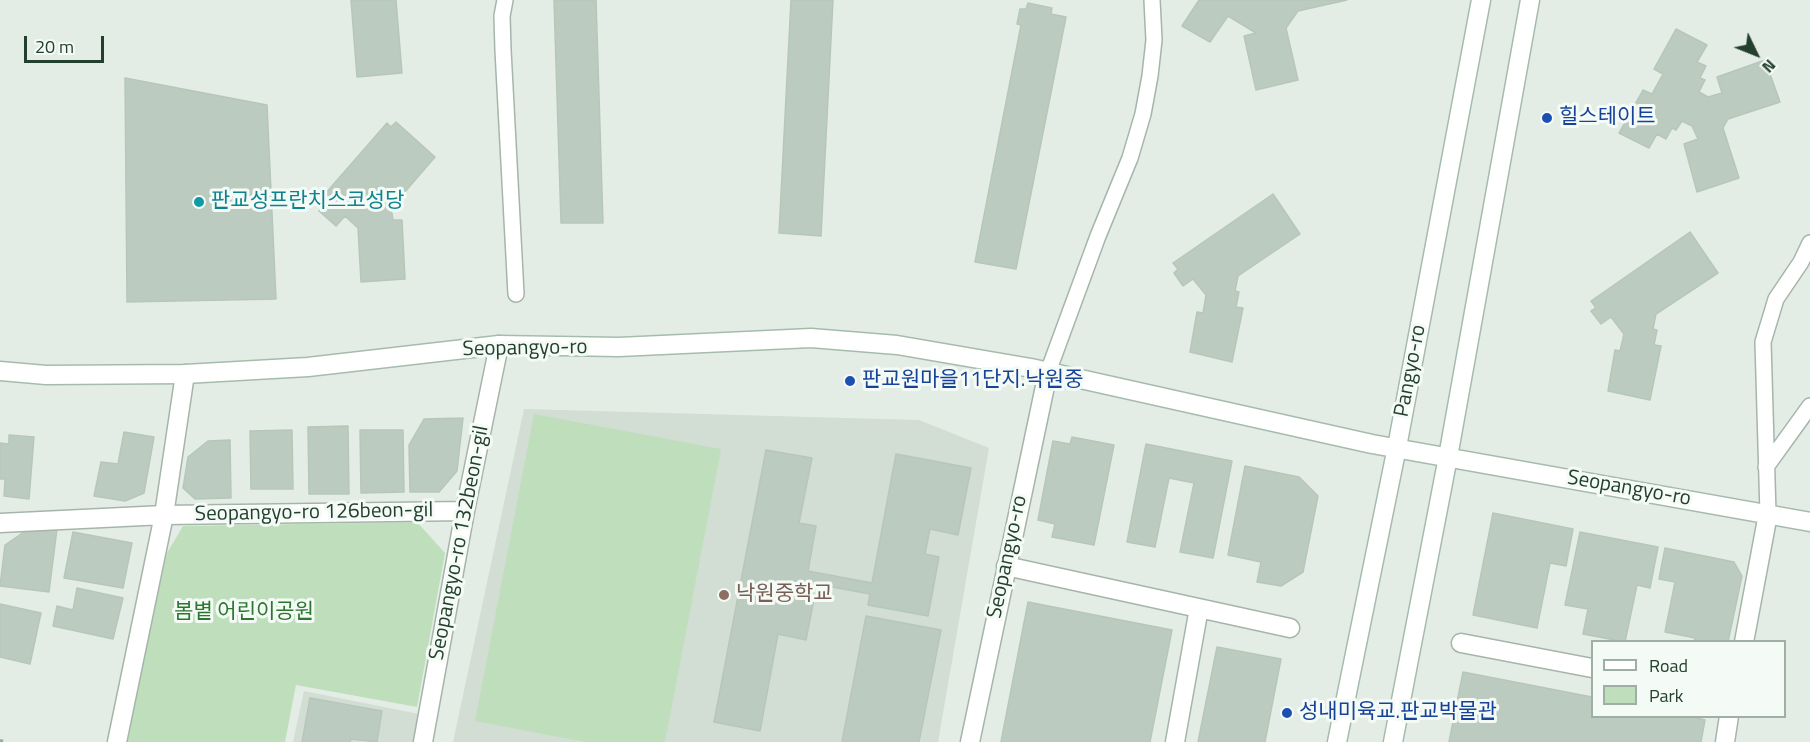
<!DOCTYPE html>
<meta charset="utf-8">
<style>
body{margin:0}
#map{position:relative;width:1810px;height:742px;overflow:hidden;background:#e4ede5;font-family:"Titillium Web",sans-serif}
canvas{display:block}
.legend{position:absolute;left:1591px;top:640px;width:195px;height:78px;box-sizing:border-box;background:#f4faf5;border:2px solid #a0afa5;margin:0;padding:8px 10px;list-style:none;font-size:18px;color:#233f2d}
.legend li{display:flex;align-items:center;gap:12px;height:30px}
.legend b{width:30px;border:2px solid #a0afa5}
.north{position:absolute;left:1726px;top:24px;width:60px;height:60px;-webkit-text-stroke:4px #f4faf5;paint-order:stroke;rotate:133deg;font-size:16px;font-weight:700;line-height:24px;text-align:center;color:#233f2d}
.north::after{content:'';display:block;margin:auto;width:21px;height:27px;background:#233f2d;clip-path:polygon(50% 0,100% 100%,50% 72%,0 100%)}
.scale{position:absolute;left:24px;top:36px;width:80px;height:27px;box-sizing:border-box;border:3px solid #233f2d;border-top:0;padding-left:8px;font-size:18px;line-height:21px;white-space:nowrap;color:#233f2d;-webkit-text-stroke:4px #f4faf5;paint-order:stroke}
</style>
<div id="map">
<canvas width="1810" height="742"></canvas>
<ul class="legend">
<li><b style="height:8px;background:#fff"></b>Road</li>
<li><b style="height:16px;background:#bfdfbc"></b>Park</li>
</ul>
<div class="north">N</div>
<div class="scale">20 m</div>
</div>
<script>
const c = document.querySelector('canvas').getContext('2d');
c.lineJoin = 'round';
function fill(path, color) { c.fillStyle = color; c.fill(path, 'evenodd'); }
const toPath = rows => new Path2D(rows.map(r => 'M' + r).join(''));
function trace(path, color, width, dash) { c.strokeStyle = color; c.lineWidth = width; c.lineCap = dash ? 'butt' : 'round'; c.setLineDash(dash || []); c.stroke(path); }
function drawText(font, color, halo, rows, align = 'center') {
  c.font = font + ' "Titillium Web","Noto Sans KR",sans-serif'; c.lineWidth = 6; c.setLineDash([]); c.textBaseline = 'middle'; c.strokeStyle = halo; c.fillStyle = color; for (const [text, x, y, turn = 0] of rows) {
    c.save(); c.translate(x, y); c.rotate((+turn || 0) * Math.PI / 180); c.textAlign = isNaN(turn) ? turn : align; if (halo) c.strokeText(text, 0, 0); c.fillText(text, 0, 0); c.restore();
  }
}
fill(toPath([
 [524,409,919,420,989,448,938,742,453,742],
 [304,691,419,714,414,742,293,742]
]), '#d2ddd4');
fill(toPath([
 [534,414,721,449,665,742,585,742,475,721],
 [417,522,445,553,417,707,296,685,285,742,125,742,167,553,183,526]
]), '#bfdfbc');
const building = toPath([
 [351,0,396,0,402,73,357,77,351,0],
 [554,0,596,0,603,223,561,223,554,0],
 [791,0,833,0,821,236,779,233,791,0],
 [1199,0,1347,0,1298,11,1286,28,1298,80,1256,90,1244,36,1256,33,1228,16,1210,42,1182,26,1199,0],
 [1028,3,1052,8,1051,14,1066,17,1016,269,975,262,1021,25,1017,24,1020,9,1026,9,1028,3],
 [1676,29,1707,45,1697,62,1706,66,1700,78,1705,80,1699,92,1708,97,1722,93,1717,77,1765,60,1780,102,1728,119,1723,128,1739,178,1697,192,1684,144,1698,139,1692,126,1682,121,1676,130,1672,128,1666,139,1657,134,1649,148,1619,133,1643,90,1652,94,1663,74,1654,69,1676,29],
 [125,78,267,105,276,299,127,302,125,78],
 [396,122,435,157,391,208,393,220,402,220,405,279,361,282,358,228,345,216,336,226,319,211,323,206,318,202,387,123,391,127,396,122],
 [1273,194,1300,234,1238,276,1235,291,1239,292,1236,307,1243,308,1232,362,1190,352,1197,312,1203,313,1206,295,1193,279,1183,286,1174,273,1178,269,1173,263,1273,194],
 [1690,232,1718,273,1656,314,1653,329,1657,330,1654,345,1661,346,1650,400,1608,391,1615,350,1620,351,1624,334,1611,317,1601,324,1591,311,1596,308,1591,301,1690,232],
 [463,418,457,471,439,492,410,492,409,445,424,419,463,418],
 [348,426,349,494,309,494,308,427,348,426],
 [292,430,293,489,251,489,250,431,292,430],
 [360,430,403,430,404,492,361,493,360,430],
 [124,432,154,437,144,493,125,501,94,496,101,462,118,464,124,432],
 [9,435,34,437,29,499,4,496,5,479,0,479,0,443,9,444,9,435],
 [1072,437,1114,445,1094,545,1052,537,1055,524,1038,520,1053,441,1070,444,1072,437],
 [230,440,231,498,195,499,183,488,188,457,208,441,230,440],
 [1146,444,1232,461,1213,558,1180,552,1194,483,1169,478,1155,547,1127,542,1146,444],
 [766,450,812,458,799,523,816,526,808,571,872,583,896,454,971,468,958,535,930,529,925,554,939,557,928,616,868,605,870,594,805,582,802,597,814,599,806,640,778,634,760,731,714,722,766,450],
 [1245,466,1299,477,1318,496,1303,572,1281,586,1257,582,1261,562,1228,555,1245,466],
 [1493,513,1573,529,1566,566,1550,563,1537,628,1473,615,1493,513],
 [31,527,57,529,49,592,0,586,5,545,31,527],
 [73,532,132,543,123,588,64,578,73,532],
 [1580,532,1658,547,1650,588,1637,585,1625,642,1583,634,1588,609,1565,605,1580,532],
 [1665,548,1734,562,1742,576,1728,642,1694,642,1695,638,1665,632,1675,582,1659,579,1665,548],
 [77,588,123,598,113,639,53,626,57,606,73,610,77,588],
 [1028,602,1172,630,1150,742,1001,742,1028,602],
 [0,604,41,613,30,664,0,657,0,604],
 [866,616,941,630,919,742,842,742,866,616],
 [1217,647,1281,659,1265,742,1198,742,1217,647],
 [1463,672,1592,697,1592,716,1690,716,1705,720,1701,742,1449,742,1463,672],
 [310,698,382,711,377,742,351,739,350,742,302,742,310,698]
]);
fill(building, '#bccbc0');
trace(building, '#b6c7ba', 1.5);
const lane = toPath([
 [505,0,502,16,503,50,516,294],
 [1048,372,1098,236,1130,158,1143,114,1150,76,1154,40,1152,0],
 [1766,467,1810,406],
 [1768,514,1763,342,1776,299,1801,262,1810,243]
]);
const street = toPath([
 [0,523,164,515,465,511],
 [1006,566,1290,628],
 [1744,642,1768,514],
 [1461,643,1592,668],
 [117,742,164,515,185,374],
 [423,742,465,511,499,345],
 [970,742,1048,372],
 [1175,742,1199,608],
 [1725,742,1729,716]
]);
const secondary = toPath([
 [0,371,46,375,185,374,308,367,499,345,619,347,811,338,897,345,1031,368,1372,444,1810,522],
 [1337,742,1397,447,1481,0],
 [1393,742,1448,457,1530,0]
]);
trace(lane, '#a6b5aa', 18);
trace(street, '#a6b5aa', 21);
trace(secondary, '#a5bcac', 21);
trace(toPath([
 [0,741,4,742]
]), '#84b193', 4, [3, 4.5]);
trace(lane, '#fff', 15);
trace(street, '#fff', 18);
trace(secondary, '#fff', 18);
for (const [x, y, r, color] of [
 [1547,118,6,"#1a4fb4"],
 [199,202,6,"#0f9aa8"],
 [850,381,6,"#1a4fb4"],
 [724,595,6,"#8d6e63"],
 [1287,713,6,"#1a4fb4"]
]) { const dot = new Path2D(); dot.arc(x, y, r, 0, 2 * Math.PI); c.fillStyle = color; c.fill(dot); trace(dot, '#f4faf5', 2); }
drawText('21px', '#164399', '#f4faf5', [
 ["힐스테이트",1559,118],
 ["판교원마을11단지.낙원중",862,381],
 ["성내미육교.판교박물관",1299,713]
], 'left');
drawText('21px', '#0d838f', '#f4faf5', [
 ["판교성프란치스코성당",211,202]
], 'left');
drawText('21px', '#233f2d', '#f4faf5', [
 ["Seopangyo-ro",525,349,-1],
 ["Pangyo-ro",1411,371,-79],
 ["Seopangyo-ro",1629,489,10],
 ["Seopangyo-ro 126beon-gil",314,513,-1],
 ["Seopangyo-ro 132beon-gil",460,543,-79],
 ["Seopangyo-ro",1008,557,-78]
]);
drawText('21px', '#785e54', '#f4faf5', [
 ["낙원중학교",736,595]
], 'left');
drawText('21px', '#2c772f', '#f4faf5', [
 ["봄볕 어린이공원",244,613]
]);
</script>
